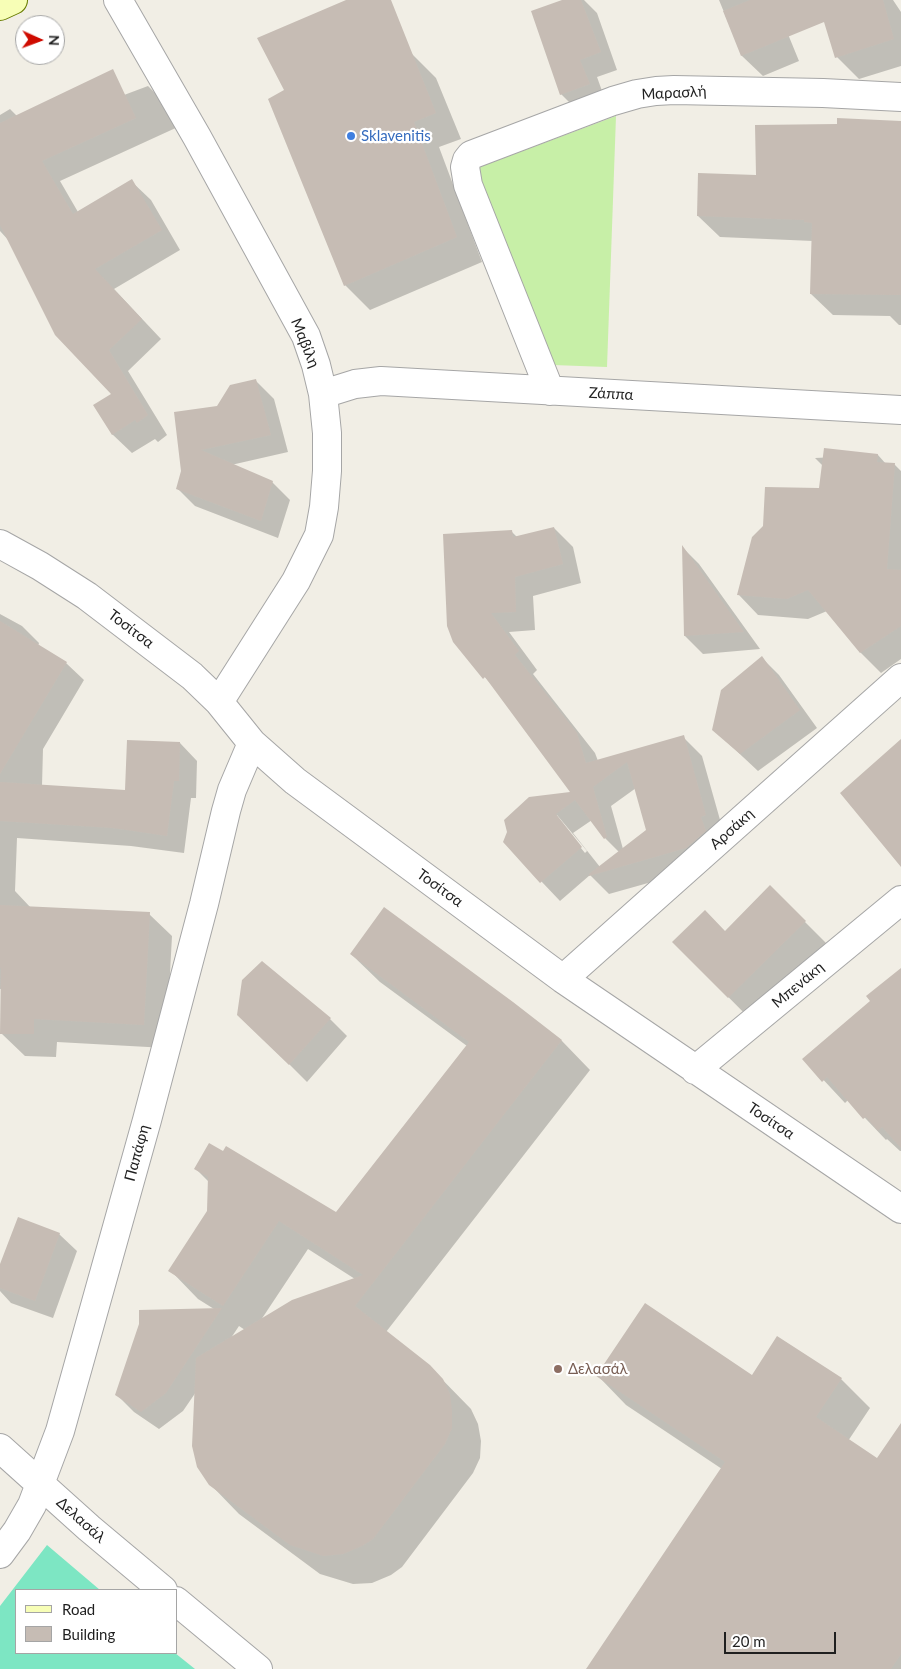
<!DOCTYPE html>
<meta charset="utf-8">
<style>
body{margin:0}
#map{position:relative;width:901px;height:1669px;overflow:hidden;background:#f1eee5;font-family:Lato,sans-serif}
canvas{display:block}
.legend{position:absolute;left:15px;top:1589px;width:162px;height:65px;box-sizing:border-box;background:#fff;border:1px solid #a5a5a5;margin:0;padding:6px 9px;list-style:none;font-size:15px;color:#1f1f1f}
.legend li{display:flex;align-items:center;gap:10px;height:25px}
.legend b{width:25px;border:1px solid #a5a5a5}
.north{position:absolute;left:15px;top:15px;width:50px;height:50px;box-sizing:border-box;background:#fff;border:1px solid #a5a5a5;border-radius:50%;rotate:92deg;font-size:14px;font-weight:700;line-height:20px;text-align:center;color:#1f1f1f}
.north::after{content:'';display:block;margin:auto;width:18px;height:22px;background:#cf0b00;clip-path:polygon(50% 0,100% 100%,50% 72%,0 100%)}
.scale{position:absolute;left:724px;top:1632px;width:112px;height:22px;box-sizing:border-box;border:2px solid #1f1f1f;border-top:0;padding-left:6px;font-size:15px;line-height:18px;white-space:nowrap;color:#1f1f1f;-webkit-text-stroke:4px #fff;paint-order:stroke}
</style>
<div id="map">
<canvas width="901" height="1669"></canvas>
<ul class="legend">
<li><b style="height:6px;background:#f7feb6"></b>Road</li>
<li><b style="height:14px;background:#c6bcb4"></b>Building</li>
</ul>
<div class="north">N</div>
<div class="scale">20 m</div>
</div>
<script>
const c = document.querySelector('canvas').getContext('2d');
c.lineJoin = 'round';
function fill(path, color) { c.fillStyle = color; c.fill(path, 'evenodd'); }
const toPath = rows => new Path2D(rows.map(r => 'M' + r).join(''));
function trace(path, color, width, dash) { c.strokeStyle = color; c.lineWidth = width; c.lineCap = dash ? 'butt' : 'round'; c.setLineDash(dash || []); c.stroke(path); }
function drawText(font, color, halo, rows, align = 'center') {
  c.font = font + ' Lato,sans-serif'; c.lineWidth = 4.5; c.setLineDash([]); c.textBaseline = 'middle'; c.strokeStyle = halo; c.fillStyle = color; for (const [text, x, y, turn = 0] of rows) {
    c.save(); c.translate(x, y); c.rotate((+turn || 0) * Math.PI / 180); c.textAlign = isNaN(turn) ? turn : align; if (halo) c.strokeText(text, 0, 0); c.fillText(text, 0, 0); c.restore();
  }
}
fill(toPath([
 [616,116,607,367,553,365,477,168]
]), '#c7efa7');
fill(toPath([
 [47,1545,100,1590,16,1590,16,1653,175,1653,195,1669,0,1669,0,1606]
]), '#7de6c3');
fill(toPath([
 [566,0,584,0,597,13,617,70,597,77,606,102,579,112,561,94],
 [719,0,774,0,799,61,763,76,742,56],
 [818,0,893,0,901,12,901,66,859,79,837,57],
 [411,53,436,78,461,139,439,147,482,262,370,310,345,285,286,90],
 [148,86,168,106,180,126,60,181,78,212,131,181,151,200,180,250,114,289,161,339,128,371,167,435,158,442,155,439,132,453,112,434,113,395,10,242,0,231,0,115,10,109,17,116,92,107],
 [901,123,901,325,899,325,890,316,833,315,811,294,813,241,720,237,698,216,757,176],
 [256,381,274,399,288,452,231,465,272,482,290,500,278,538,195,506,178,489,218,408],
 [878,455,886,464,895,465,901,471,901,659,881,673,861,653,827,611,808,619,758,615,739,595,820,489,823,466,815,458],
 [554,528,573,547,581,583,533,596,535,630,509,632,537,670,533,674,595,753,598,761,683,737,702,756,724,834,705,867,609,894,590,875,560,901,504,842,572,793,496,690,454,641,512,532,517,537],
 [636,788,648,830,623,849,611,806],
 [554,815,557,815,587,851,585,853],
 [592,820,605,838,619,852,600,867,573,833],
 [683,548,699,564,760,649,703,654,685,636],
 [0,614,22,626,39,643,38,646,66,663,84,680,43,749,42,786,126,792,180,743,197,761,196,798,191,798,184,853,131,846,17,838,15,891,31,908,149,914,172,936,166,1048,57,1042,56,1057,25,1056,2,1034,2,989,0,989],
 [762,658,779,675,817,728,758,771,713,729],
 [770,887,830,947,754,1023,674,942,725,932],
 [351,954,512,1003,562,1041,590,1070,386,1332,429,1366,471,1409,478,1424,481,1441,480,1458,473,1473,402,1567,391,1575,372,1583,353,1584,320,1574,239,1514,210,1484,196,1392,183,1411,159,1429,134,1412,116,1394,214,1309,198,1299,170,1270,208,1212,209,1182,196,1169,336,1213,467,1046,380,982],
 [308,1249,355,1279,261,1320],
 [239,1326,245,1330,231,1338],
 [901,983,901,1151,900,1151,887,1139,886,1140,848,1100,845,1103,804,1059],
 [239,1014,330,1019,347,1036,307,1082],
 [59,1234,77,1251,53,1318,11,1303,0,1291,0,1268],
 [598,1376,752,1377,841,1379,870,1408,848,1441,877,1460,901,1425,901,1669,587,1669,722,1469,626,1405]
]), '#0003');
fill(toPath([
 [346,0,391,0,436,113,414,122,457,237,344,286,268,99,284,90,257,38],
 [562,0,581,0,601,52,580,60,590,84,560,95,531,11],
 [750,0,883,0,894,39,835,58,824,22,741,56,723,11],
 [113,69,136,118,42,161,73,214,132,179,162,230,95,269,142,319,109,350,148,415,137,423,135,420,112,435,93,405,111,394,55,335,0,225,0,123],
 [837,118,901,121,901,295,810,294,812,223,804,222,804,220,697,216,698,173,756,175,755,125,837,124],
 [256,379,271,435,201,450,273,481,261,521,176,489,181,471,174,412,217,406,230,385],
 [824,448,878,454,877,462,895,463,887,569,901,570,901,626,860,653,808,590,787,599,737,595,752,537,763,526,765,487,819,488],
 [554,527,563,564,515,577,516,612,491,613,519,651,515,655,577,733,586,763,684,735,706,815,701,817,706,831,686,848,589,876,589,874,646,830,627,762,593,787,607,837,604,839,575,800,556,814,582,847,540,883,503,842,507,832,504,820,529,797,570,792,485,677,483,679,453,642,447,626,443,534,512,530,513,537],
 [682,545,744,632,684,636],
 [0,621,67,662,0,774],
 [762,656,800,710,740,754,712,730,721,690],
 [901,739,901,867,840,793],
 [127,740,180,742,179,781,174,781,167,836,113,828,0,821,0,782,125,790],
 [770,885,806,921,728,998,672,942,705,910,725,931],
 [0,905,150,912,144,1025,34,1019,34,1034,0,1034,1,968,0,968],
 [384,907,513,1002,562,1040,355,1306,430,1365,443,1379,450,1394,452,1411,452,1428,445,1444,373,1539,362,1546,343,1554,323,1556,290,1545,209,1485,197,1467,192,1446,196,1358,292,1300,363,1275,279,1221,223,1306,168,1271,207,1211,208,1177,194,1169,209,1143,223,1151,226,1146,336,1212,469,1042,350,954],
 [262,961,331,1018,289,1065,237,1015,242,980],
 [901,968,901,1148,882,1127,878,1131,866,1117,863,1119,827,1077,822,1082,802,1059,870,1001,866,996],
 [18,1217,60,1233,35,1301,0,1288,0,1264],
 [645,1303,752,1375,777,1336,842,1378,816,1417,877,1458,901,1423,901,1654,891,1669,586,1669,725,1462,596,1376],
 [222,1308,166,1393,141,1412,115,1395,139,1324,139,1310]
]), '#c6bcb4');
const minor = toPath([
 [118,0,197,137,306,336,316,365,323,394,327,433,327,471,324,507,319,535,296,581,219,702],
 [550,391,468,185,465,167,467,160,471,155,613,101,637,94,656,91,674,90,823,93,901,97],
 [323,394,355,384,381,381,901,410],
 [0,544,40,566,87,596,192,676,219,702,252,743,295,781,563,979,901,1209],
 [563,979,901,678],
 [695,1070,901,900],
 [0,1448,89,1528,163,1590],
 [0,1554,17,1531,32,1505,60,1431,147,1120,204,904,226,811,232,790,252,743],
 [176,1601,258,1669]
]);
const secondary = toPath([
 [0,6,13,0]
]);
trace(minor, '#a6a6a6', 30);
trace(secondary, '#697d00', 30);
trace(minor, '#fff', 28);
trace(secondary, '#f7feb6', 28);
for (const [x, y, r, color] of [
 [351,136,5,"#3f7fe0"],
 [558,1369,5,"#8d6e63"]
]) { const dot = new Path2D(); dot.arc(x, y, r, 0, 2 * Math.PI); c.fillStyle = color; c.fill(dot); trace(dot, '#fff', 2); }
drawText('15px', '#1f1f1f', '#fff', [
 ["Μαρασλή",674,93,-3],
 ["Μαβίλη",305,343,68],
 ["Ζάππα",611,394,3],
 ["Τοσίτσα",131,629,37],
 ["Αρσάκη",732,829,-42],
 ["Τοσίτσα",440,888,36],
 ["Μπενάκη",798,985,-40],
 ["Τοσίτσα",771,1121,34],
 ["Παπάφη",137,1153,-75],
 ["Δελασάλ",81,1520,42]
]);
drawText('15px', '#366cbe', '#fff', [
 ["Sklavenitis",361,136]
], 'left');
drawText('15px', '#785e54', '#fff', [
 ["Δελασάλ",568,1369]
], 'left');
</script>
